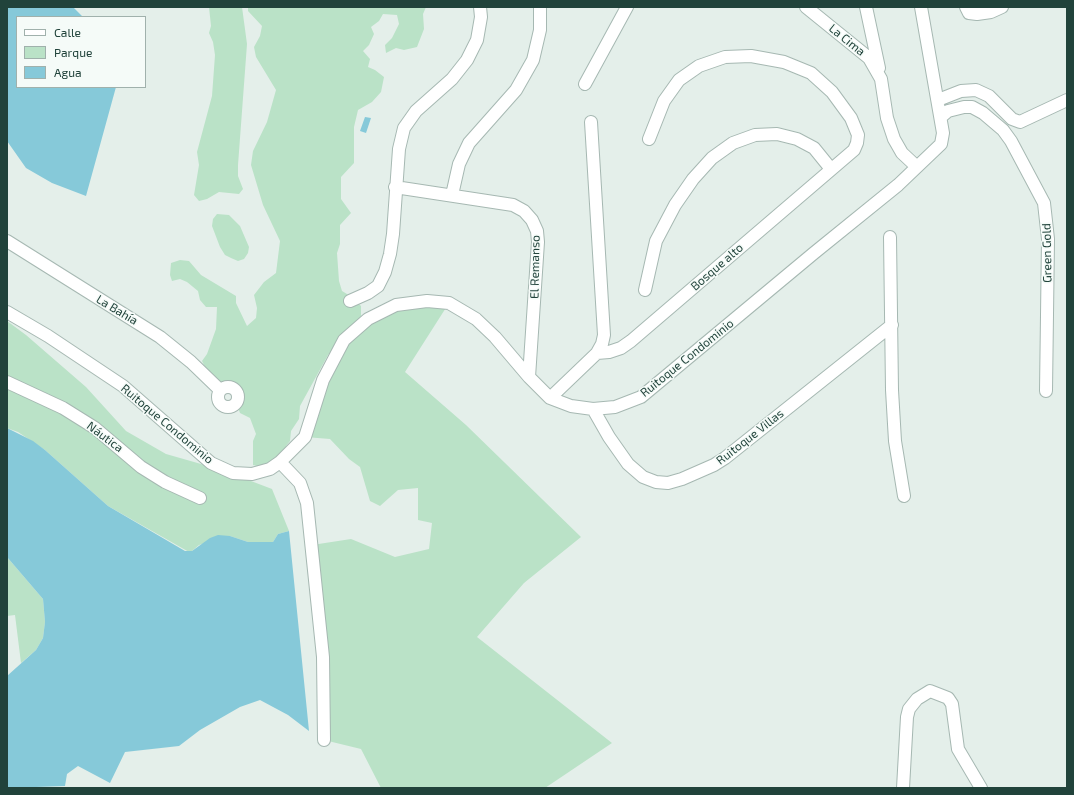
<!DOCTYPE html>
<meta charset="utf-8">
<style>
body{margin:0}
#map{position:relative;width:1074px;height:795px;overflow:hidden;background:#e4efea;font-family:"Exo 2",sans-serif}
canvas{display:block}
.frame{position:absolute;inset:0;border:8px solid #21433b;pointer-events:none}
.legend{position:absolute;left:16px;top:16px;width:130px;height:72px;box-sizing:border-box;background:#f5fbf8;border:1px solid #a0b1ac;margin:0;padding:5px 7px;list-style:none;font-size:12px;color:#21433b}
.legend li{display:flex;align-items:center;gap:8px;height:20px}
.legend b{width:20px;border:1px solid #a0b1ac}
</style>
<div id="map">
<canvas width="1074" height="795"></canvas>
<div class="frame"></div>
<ul class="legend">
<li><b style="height:5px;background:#fff"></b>Calle</li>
<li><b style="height:11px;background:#bae2c7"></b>Parque</li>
<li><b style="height:11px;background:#86c9d9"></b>Agua</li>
</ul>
</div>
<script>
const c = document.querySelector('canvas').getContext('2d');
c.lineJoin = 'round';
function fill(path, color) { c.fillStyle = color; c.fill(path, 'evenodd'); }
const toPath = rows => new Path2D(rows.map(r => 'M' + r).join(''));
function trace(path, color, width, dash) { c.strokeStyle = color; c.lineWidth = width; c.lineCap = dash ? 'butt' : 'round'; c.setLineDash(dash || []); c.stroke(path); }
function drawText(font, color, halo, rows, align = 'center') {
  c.font = font + ' "Exo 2",sans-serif'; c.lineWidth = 3; c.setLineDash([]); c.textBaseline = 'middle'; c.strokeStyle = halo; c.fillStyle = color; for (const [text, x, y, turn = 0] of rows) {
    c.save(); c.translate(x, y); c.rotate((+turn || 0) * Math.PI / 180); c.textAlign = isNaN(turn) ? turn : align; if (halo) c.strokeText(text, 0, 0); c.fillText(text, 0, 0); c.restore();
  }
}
fill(toPath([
 [209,7,242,7,247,44,238,165,238,176,243,189,239,194,219,192,207,199,199,201,194,195,199,165,197,152,212,96,215,55,213,42,209,33,211,26],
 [248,7,426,7,423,14,424,29,417,47,404,50,396,48,386,53,385,45,392,38,399,24,397,15,383,14,379,21,371,27,374,34,369,45,363,51,370,59,368,67,375,70,384,77,381,92,372,102,358,110,354,127,354,163,341,177,341,199,351,213,340,225,340,244,337,253,339,281,342,291,352,297,361,306,361,316,328,355,300,406,299,419,291,431,290,441,286,446,284,454,261,467,253,465,253,441,256,434,250,418,240,413,231,389,210,377,202,361,207,354,216,329,217,307,206,307,200,300,198,291,187,282,180,279,172,281,170,275,171,263,180,260,189,261,201,275,236,296,236,303,247,326,256,318,257,308,254,295,264,282,276,273,280,241,263,205,251,165,253,151,267,122,276,90,256,57,254,47,260,36,262,26,248,11],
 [217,214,229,215,240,226,249,247,248,253,244,259,238,261,231,258,225,255,220,247,212,226,213,219],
 [449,303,405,372,466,425,581,537,524,583,477,637,612,743,545,788,381,788,361,749,324,740,312,545,351,539,395,557,429,549,432,523,418,520,418,488,398,490,380,506,370,501,360,467,349,459,330,439,305,437,344,340,396,305],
 [7,321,26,335,86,387,126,431,166,454,222,470,272,489,289,531,278,534,273,542,248,542,230,536,199,545,192,551,189,552,108,506,45,450,18,432,7,428],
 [7,557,43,599,45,622,43,638,36,650,21,663,15,615,7,616]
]), '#bae2c7');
fill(toPath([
 [7,7,73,7,83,17,17,17,17,87,116,87,86,196,52,183,26,168,7,141],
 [365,117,371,118,366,133,360,131],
 [7,428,33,441,45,450,108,506,185,551,192,551,210,538,218,535,230,536,248,542,273,542,278,534,289,531,309,731,288,715,260,700,240,707,200,730,179,746,125,752,110,783,78,766,67,774,65,786,7,788,7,676,36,650,43,638,45,622,43,599,7,557]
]), '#86c9d9');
const minor = toPath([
 [806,7,869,58,881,79,887,118,894,139,902,153,917,167],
 [866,7,879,68],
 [966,7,969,13,977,14,991,12,1002,7],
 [585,84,627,7],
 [938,100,961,91,976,90,989,96,1012,119,1020,122,1067,100],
 [941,117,948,111,964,107,972,107,983,113,1003,130,1011,141,1044,203,1048,239,1046,391],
 [395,187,513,205,524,211,532,220,537,231,538,242,529,377],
 [452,195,459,164,469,143,516,90,533,60,540,30,540,7],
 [890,237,892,390,895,441,904,496],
 [7,241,160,337,191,362,220,390],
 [645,290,656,241,675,205,693,179,712,158,733,143,755,135,777,134,797,139,814,148,831,169],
 [350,301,368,293,378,286,385,272,390,254,393,234,399,149,404,128,416,111,452,79,467,60,477,40,481,17,480,7],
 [7,312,48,336,123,386,211,463,233,473,252,474,270,469,280,462,305,437,323,380,344,340,368,319,396,305,427,301,449,303,476,319,495,337,529,377,550,398,571,406,593,409,615,407,641,397,814,253,898,185,941,144,943,133,921,7],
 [597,353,609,352,621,348,631,341,854,150,857,143,858,135,851,118,832,92,811,73,784,62,751,56,725,57,699,66,679,80,664,101,649,139],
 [7,382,63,408,95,428,141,467,165,482,200,498],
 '218 397a10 10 0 1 1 20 0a10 10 0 1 1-20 0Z',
 [550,398,597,353,602,344,604,335,591,122],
 [593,409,609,437,628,464,643,477,656,482,668,483,682,479,714,465,725,458,892,325],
 [280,462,300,483,307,503,323,657,324,740],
 [903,788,907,717,909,709,917,699,930,691,948,698,952,704,958,749,981,788]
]);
trace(minor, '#a6b8b2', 14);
trace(minor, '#fff', 12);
drawText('12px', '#21433b', '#f5fbf8', [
 ["La Cima",847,40,39],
 ["Green Gold",1047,253,-91],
 ["El Remanso",535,267,-89],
 ["Bosque alto",717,267,-41],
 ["La Bahía",117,310,31],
 ["Ruitoque Condominio",687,358,-39],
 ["Ruitoque Condominio",167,424,40],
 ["Náutica",105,437,37],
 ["Ruitoque Villas",750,437,-38]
]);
</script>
